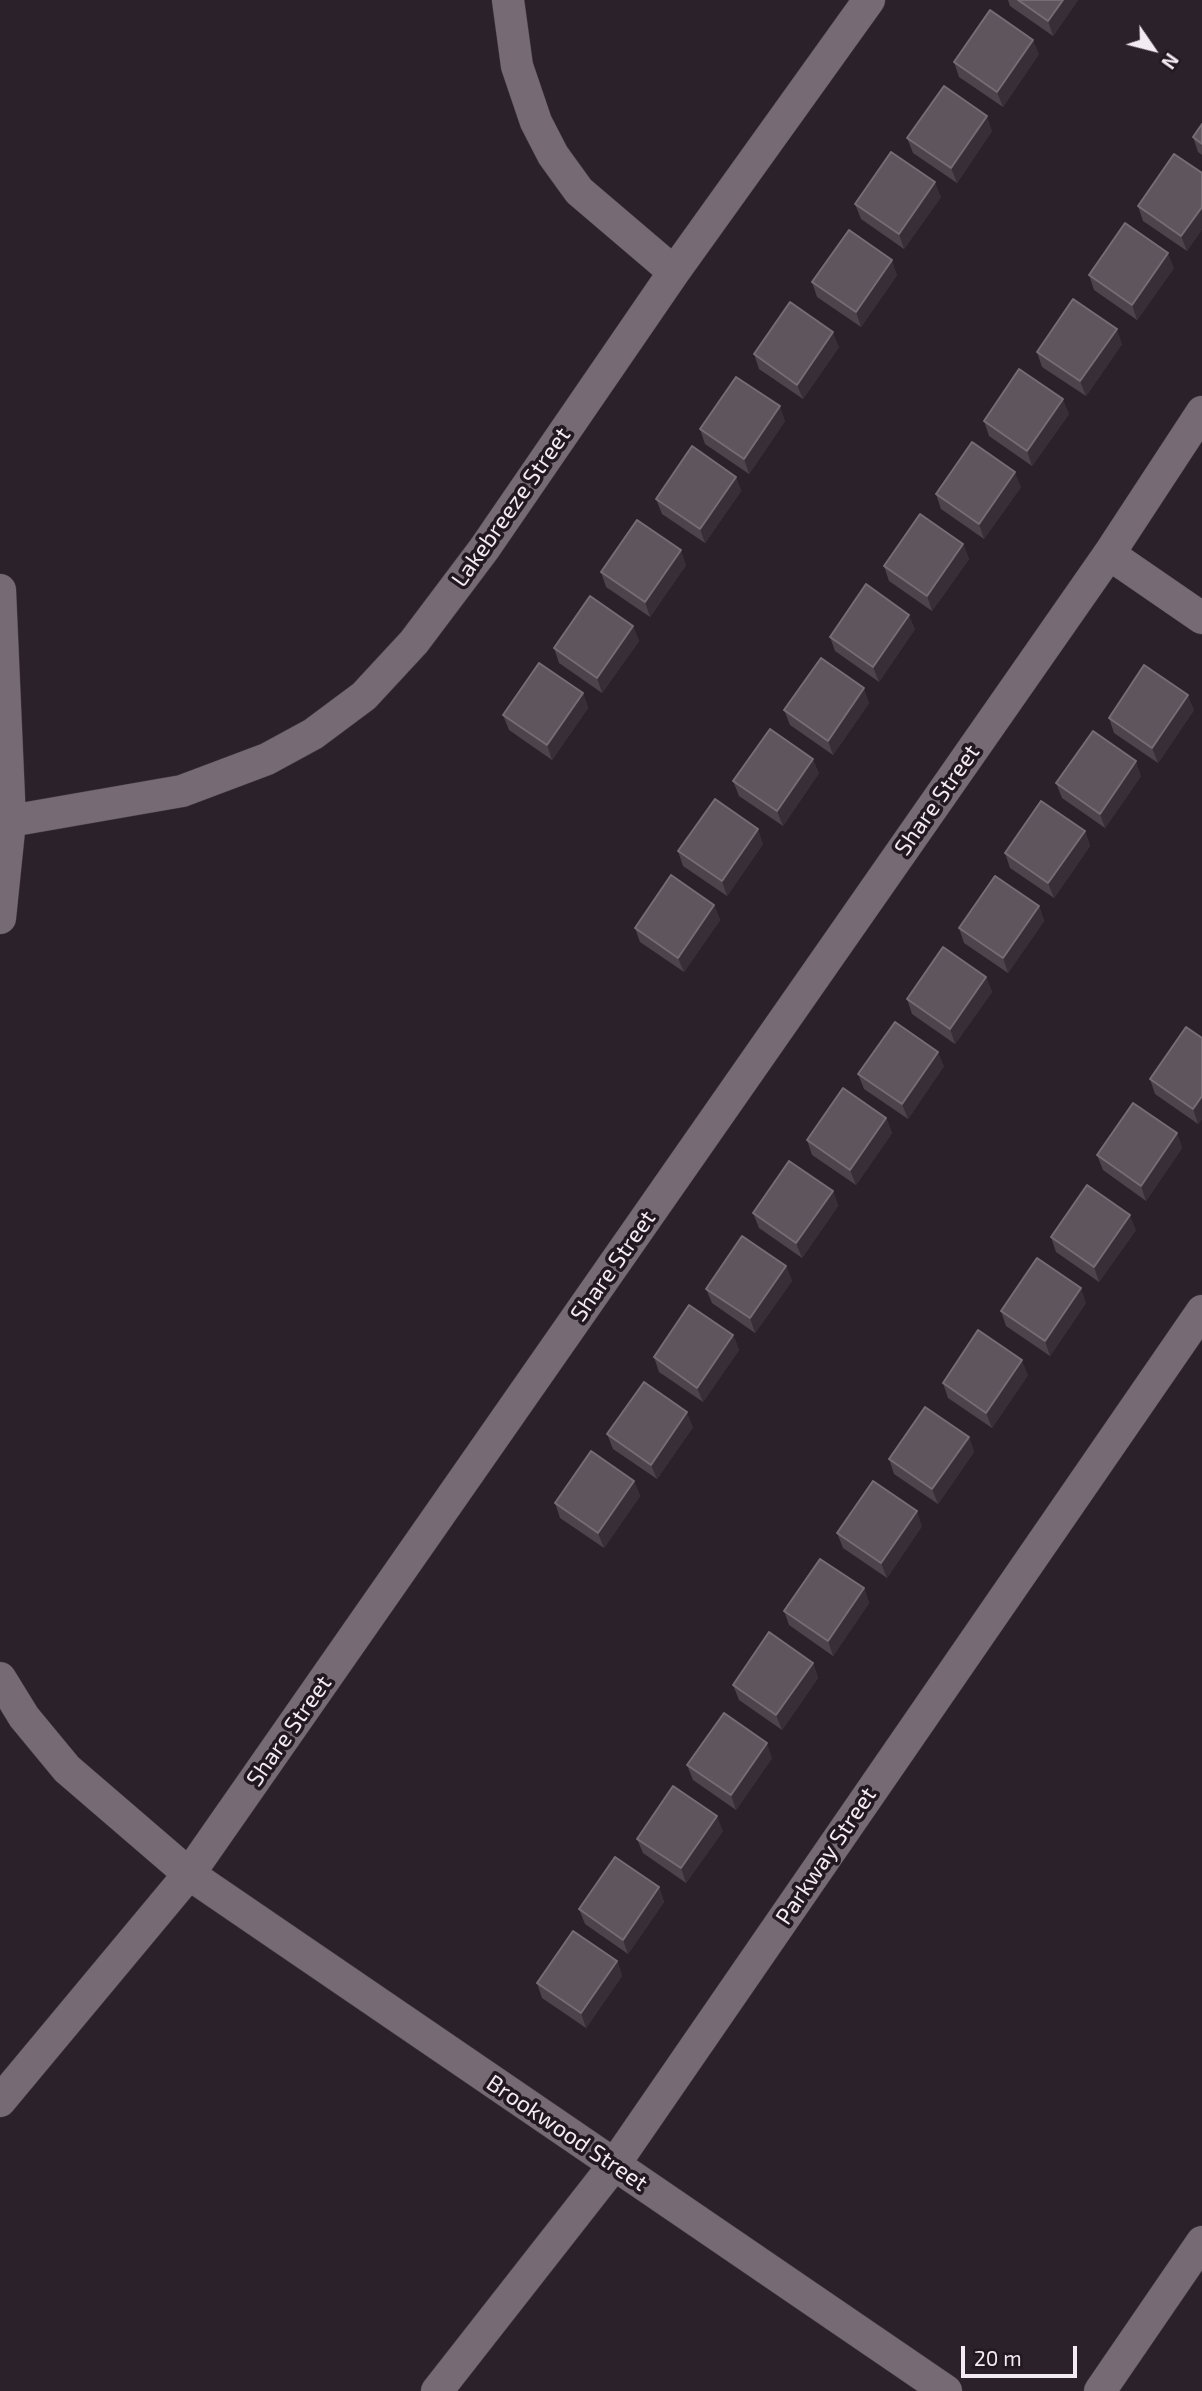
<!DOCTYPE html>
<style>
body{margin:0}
#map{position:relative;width:1202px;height:2391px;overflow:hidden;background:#2b212a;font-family:"Exo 2",sans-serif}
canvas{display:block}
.north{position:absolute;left:1118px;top:14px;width:70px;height:70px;-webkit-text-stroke:5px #211820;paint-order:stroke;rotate:125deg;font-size:19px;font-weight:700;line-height:28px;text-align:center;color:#f2ebf1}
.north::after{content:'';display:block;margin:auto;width:24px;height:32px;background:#f2ebf1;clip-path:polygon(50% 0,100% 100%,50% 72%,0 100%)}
.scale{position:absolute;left:961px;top:2346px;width:116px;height:32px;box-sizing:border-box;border:4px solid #f2ebf1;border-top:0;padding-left:9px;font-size:21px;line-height:24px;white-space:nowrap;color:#f2ebf1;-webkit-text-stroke:5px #211820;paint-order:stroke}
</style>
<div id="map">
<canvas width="1202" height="2391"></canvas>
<div class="north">N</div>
<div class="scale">20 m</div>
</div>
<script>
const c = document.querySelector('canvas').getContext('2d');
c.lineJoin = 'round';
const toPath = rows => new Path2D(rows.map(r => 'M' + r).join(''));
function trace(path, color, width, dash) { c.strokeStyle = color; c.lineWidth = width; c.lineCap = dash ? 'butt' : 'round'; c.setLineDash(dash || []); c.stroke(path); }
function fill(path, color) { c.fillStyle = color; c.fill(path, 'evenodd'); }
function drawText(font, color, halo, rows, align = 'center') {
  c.font = font + ' "Exo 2",sans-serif'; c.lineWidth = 7; c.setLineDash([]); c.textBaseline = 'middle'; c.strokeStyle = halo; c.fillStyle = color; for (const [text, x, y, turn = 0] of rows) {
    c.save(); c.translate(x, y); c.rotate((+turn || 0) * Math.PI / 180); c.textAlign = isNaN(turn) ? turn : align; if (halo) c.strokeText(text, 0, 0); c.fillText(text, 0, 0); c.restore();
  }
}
const street = toPath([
 [508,0,517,66,536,122,553,155,579,191,674,272],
 [1109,554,1202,618],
 [0,590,10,821,0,918],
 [10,821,182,791,267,759,313,734,364,696,414,642,484,549,674,272,869,0],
 [0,1678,24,1717,67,1769,189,1874,946,2391],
 [0,2101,189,1874,1109,554,1202,412],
 [437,2391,614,2165,1202,1311],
 [1100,2391,1202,2242]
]);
trace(street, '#443c44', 33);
trace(street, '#766b75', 32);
fill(toPath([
 [1008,0,1078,0,1053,36,1010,6],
 [1039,54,1003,107,959,77,954,62],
 [1202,124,1202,155,1198,152,1193,137],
 [992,131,957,183,913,153,907,138],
 [1202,173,1202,229,1187,251,1143,221,1138,206],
 [941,197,904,249,861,219,855,204],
 [1174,268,1137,320,1094,290,1089,275],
 [897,275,861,327,817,297,812,282],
 [1122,344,1086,396,1042,367,1037,352],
 [839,347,803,399,759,369,754,354],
 [1069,414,1032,466,989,436,984,421],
 [785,421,749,474,705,444,700,429],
 [736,477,741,491,705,543,662,514,656,499],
 [1021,487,984,539,941,509,936,494],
 [963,544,969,559,932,611,889,581,884,566],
 [686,565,650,617,606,587,601,572],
 [633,626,639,641,602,693,559,663,554,648],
 [915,629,879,682,835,651,830,637],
 [583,693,588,708,552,760,509,730,503,715],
 [869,703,833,755,790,725,784,710],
 [1194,710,1158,763,1114,733,1109,718],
 [819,773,783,826,739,796,733,781],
 [1141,776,1105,828,1062,798,1056,783],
 [1085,831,1090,846,1054,898,1010,868,1005,853],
 [763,844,727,896,683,866,678,851],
 [714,905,720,920,684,972,640,942,635,928],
 [1039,906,1044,921,1008,973,964,943,959,928],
 [986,977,992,992,955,1044,912,1014,907,999],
 [1202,1038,1202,1119,1198,1124,1155,1094,1150,1079],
 [944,1066,908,1119,864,1089,858,1074],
 [886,1118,892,1133,856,1185,812,1155,807,1140],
 [1177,1133,1182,1148,1146,1201,1103,1170,1097,1155],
 [833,1191,838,1206,802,1258,759,1228,753,1213],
 [1136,1230,1099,1282,1056,1252,1051,1237],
 [786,1266,792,1281,755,1333,712,1303,706,1289],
 [1086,1303,1050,1356,1006,1326,1001,1311],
 [733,1335,739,1350,703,1402,659,1372,654,1357],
 [1028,1375,992,1428,948,1398,943,1383],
 [693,1427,657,1479,613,1449,607,1434],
 [969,1437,974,1452,938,1504,894,1474,889,1459],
 [634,1481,640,1496,604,1548,560,1518,555,1503],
 [922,1526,887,1578,843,1548,837,1533],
 [864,1588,869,1603,833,1656,789,1625,784,1611],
 [813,1663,818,1678,782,1730,739,1700,733,1685],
 [772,1758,736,1810,693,1780,687,1765],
 [723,1831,686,1883,643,1853,637,1839],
 [659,1887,664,1902,628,1954,585,1924,579,1909],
 [617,1961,622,1976,586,2028,542,1998,537,1983]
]), '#4c434b');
fill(toPath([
 [1063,0,1078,0,1053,36,1048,21],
 [1033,40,1039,54,1003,107,997,92],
 [987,116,992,131,957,183,951,168],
 [935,182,941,197,904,249,899,234],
 [1202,207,1202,229,1187,251,1181,236],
 [1168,253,1174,268,1137,320,1132,305],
 [892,260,897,275,861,327,856,312],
 [1117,329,1122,344,1086,396,1080,381],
 [833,332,839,347,803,399,797,385],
 [1063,399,1069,414,1032,466,1027,451],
 [780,406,785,421,749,474,744,459],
 [1015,472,1021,487,984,539,979,524],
 [736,477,741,491,705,543,700,529],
 [963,544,969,559,932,611,927,596],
 [681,550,686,565,650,617,645,602],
 [909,615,915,629,879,682,873,667],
 [633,626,639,641,602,693,597,678],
 [864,688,869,703,833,755,828,741],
 [583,693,588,708,552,760,547,745],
 [1188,695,1194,710,1158,763,1152,748],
 [813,759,819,773,783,826,777,811],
 [1136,761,1141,776,1105,828,1100,814],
 [758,829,763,844,727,896,722,881],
 [1085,831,1090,846,1054,898,1048,883],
 [714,905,720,920,684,972,678,958],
 [1039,906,1044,921,1008,973,1003,958],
 [986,977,992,992,955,1044,950,1029],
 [938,1052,944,1066,908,1119,902,1104],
 [1202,1096,1202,1119,1198,1124,1193,1109],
 [886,1118,892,1133,856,1185,850,1170],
 [1177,1133,1182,1148,1146,1201,1141,1186],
 [833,1191,838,1206,802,1258,796,1243],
 [1130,1215,1136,1230,1099,1282,1094,1267],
 [786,1266,792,1281,755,1333,750,1318],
 [1081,1288,1086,1303,1050,1356,1045,1341],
 [733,1335,739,1350,703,1402,697,1388],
 [1022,1360,1028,1375,992,1428,986,1413],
 [687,1412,693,1427,657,1479,651,1465],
 [969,1437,974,1452,938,1504,932,1489],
 [634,1481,640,1496,604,1548,598,1533],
 [917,1511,922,1526,887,1578,881,1563],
 [864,1588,869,1603,833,1656,828,1641],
 [813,1663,818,1678,782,1730,776,1715],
 [767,1743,772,1758,736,1810,731,1795],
 [717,1816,723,1831,686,1883,681,1868],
 [659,1887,664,1902,628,1954,623,1940],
 [617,1961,622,1976,586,2028,581,2013]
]), '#382e37');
const building = toPath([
 [1018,0,1063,0,1048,21,1018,0],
 [990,10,1033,40,997,92,954,62,990,10],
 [944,86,987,116,951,168,907,138,944,86],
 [1202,124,1202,144,1193,137,1202,124],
 [891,152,935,182,899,234,855,204,891,152],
 [1174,154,1202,173,1202,207,1181,236,1138,206,1174,154],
 [1125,223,1168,253,1132,305,1089,275,1125,223],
 [849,230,892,260,856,312,812,282,849,230],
 [1073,299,1117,329,1080,381,1037,352,1073,299],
 [790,302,833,332,797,385,754,354,790,302],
 [1019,369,1063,399,1027,451,984,421,1019,369],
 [736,377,780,406,744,459,700,429,736,377],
 [972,442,1015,472,979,524,936,494,972,442],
 [692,446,736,477,700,529,656,499,692,446],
 [920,514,963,544,927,596,884,566,920,514],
 [637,520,681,550,645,602,601,572,637,520],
 [866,584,909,615,873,667,830,637,866,584],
 [590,596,633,626,597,678,554,648,590,596],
 [821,658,864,688,828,741,784,710,821,658],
 [539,663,583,693,547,745,503,715,539,663],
 [1144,665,1188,695,1152,748,1109,718,1144,665],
 [770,729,813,759,777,811,733,781,770,729],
 [1093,731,1136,761,1100,814,1056,783,1093,731],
 [715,799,758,829,722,881,678,851,715,799],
 [1041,801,1085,831,1048,883,1005,853,1041,801],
 [671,875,714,905,678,958,635,928,671,875],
 [995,876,1039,906,1003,958,959,928,995,876],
 [943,947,986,977,950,1029,907,999,943,947],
 [895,1022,938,1052,902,1104,858,1074,895,1022],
 [1186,1027,1202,1038,1202,1096,1193,1109,1150,1079,1186,1027],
 [843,1088,886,1118,850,1170,807,1140,843,1088],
 [1133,1103,1177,1133,1141,1186,1097,1155,1133,1103],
 [789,1161,833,1191,796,1243,753,1213,789,1161],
 [1087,1185,1130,1215,1094,1267,1051,1237,1087,1185],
 [742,1236,786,1266,750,1318,706,1289,742,1236],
 [1037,1258,1081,1288,1045,1341,1001,1311,1037,1258],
 [689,1305,733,1335,697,1388,654,1357,689,1305],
 [978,1330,1022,1360,986,1413,943,1383,978,1330],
 [644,1382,687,1412,651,1465,607,1434,644,1382],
 [925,1407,969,1437,932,1489,889,1459,925,1407],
 [591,1451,634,1481,598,1533,555,1503,591,1451],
 [873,1481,917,1511,881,1563,837,1533,873,1481],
 [820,1559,864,1588,828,1641,784,1611,820,1559],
 [769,1632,813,1663,776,1715,733,1685,769,1632],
 [724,1713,767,1743,731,1795,687,1765,724,1713],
 [673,1786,717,1816,681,1868,637,1839,673,1786],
 [615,1857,659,1887,623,1940,579,1909,615,1857],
 [573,1931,617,1961,581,2013,537,1983,573,1931]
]);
fill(building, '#5e555d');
trace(building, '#756c74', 2);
drawText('23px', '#f2ebf1', '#211820', [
 ["Lakebreeze Street",511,507,-55],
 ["Share Street",937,800,-55],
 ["Share Street",613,1266,-55],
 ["Share Street",289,1731,-55],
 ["Parkway Street",826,1856,-56],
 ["Brookwood Street",567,2133,34]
]);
</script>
